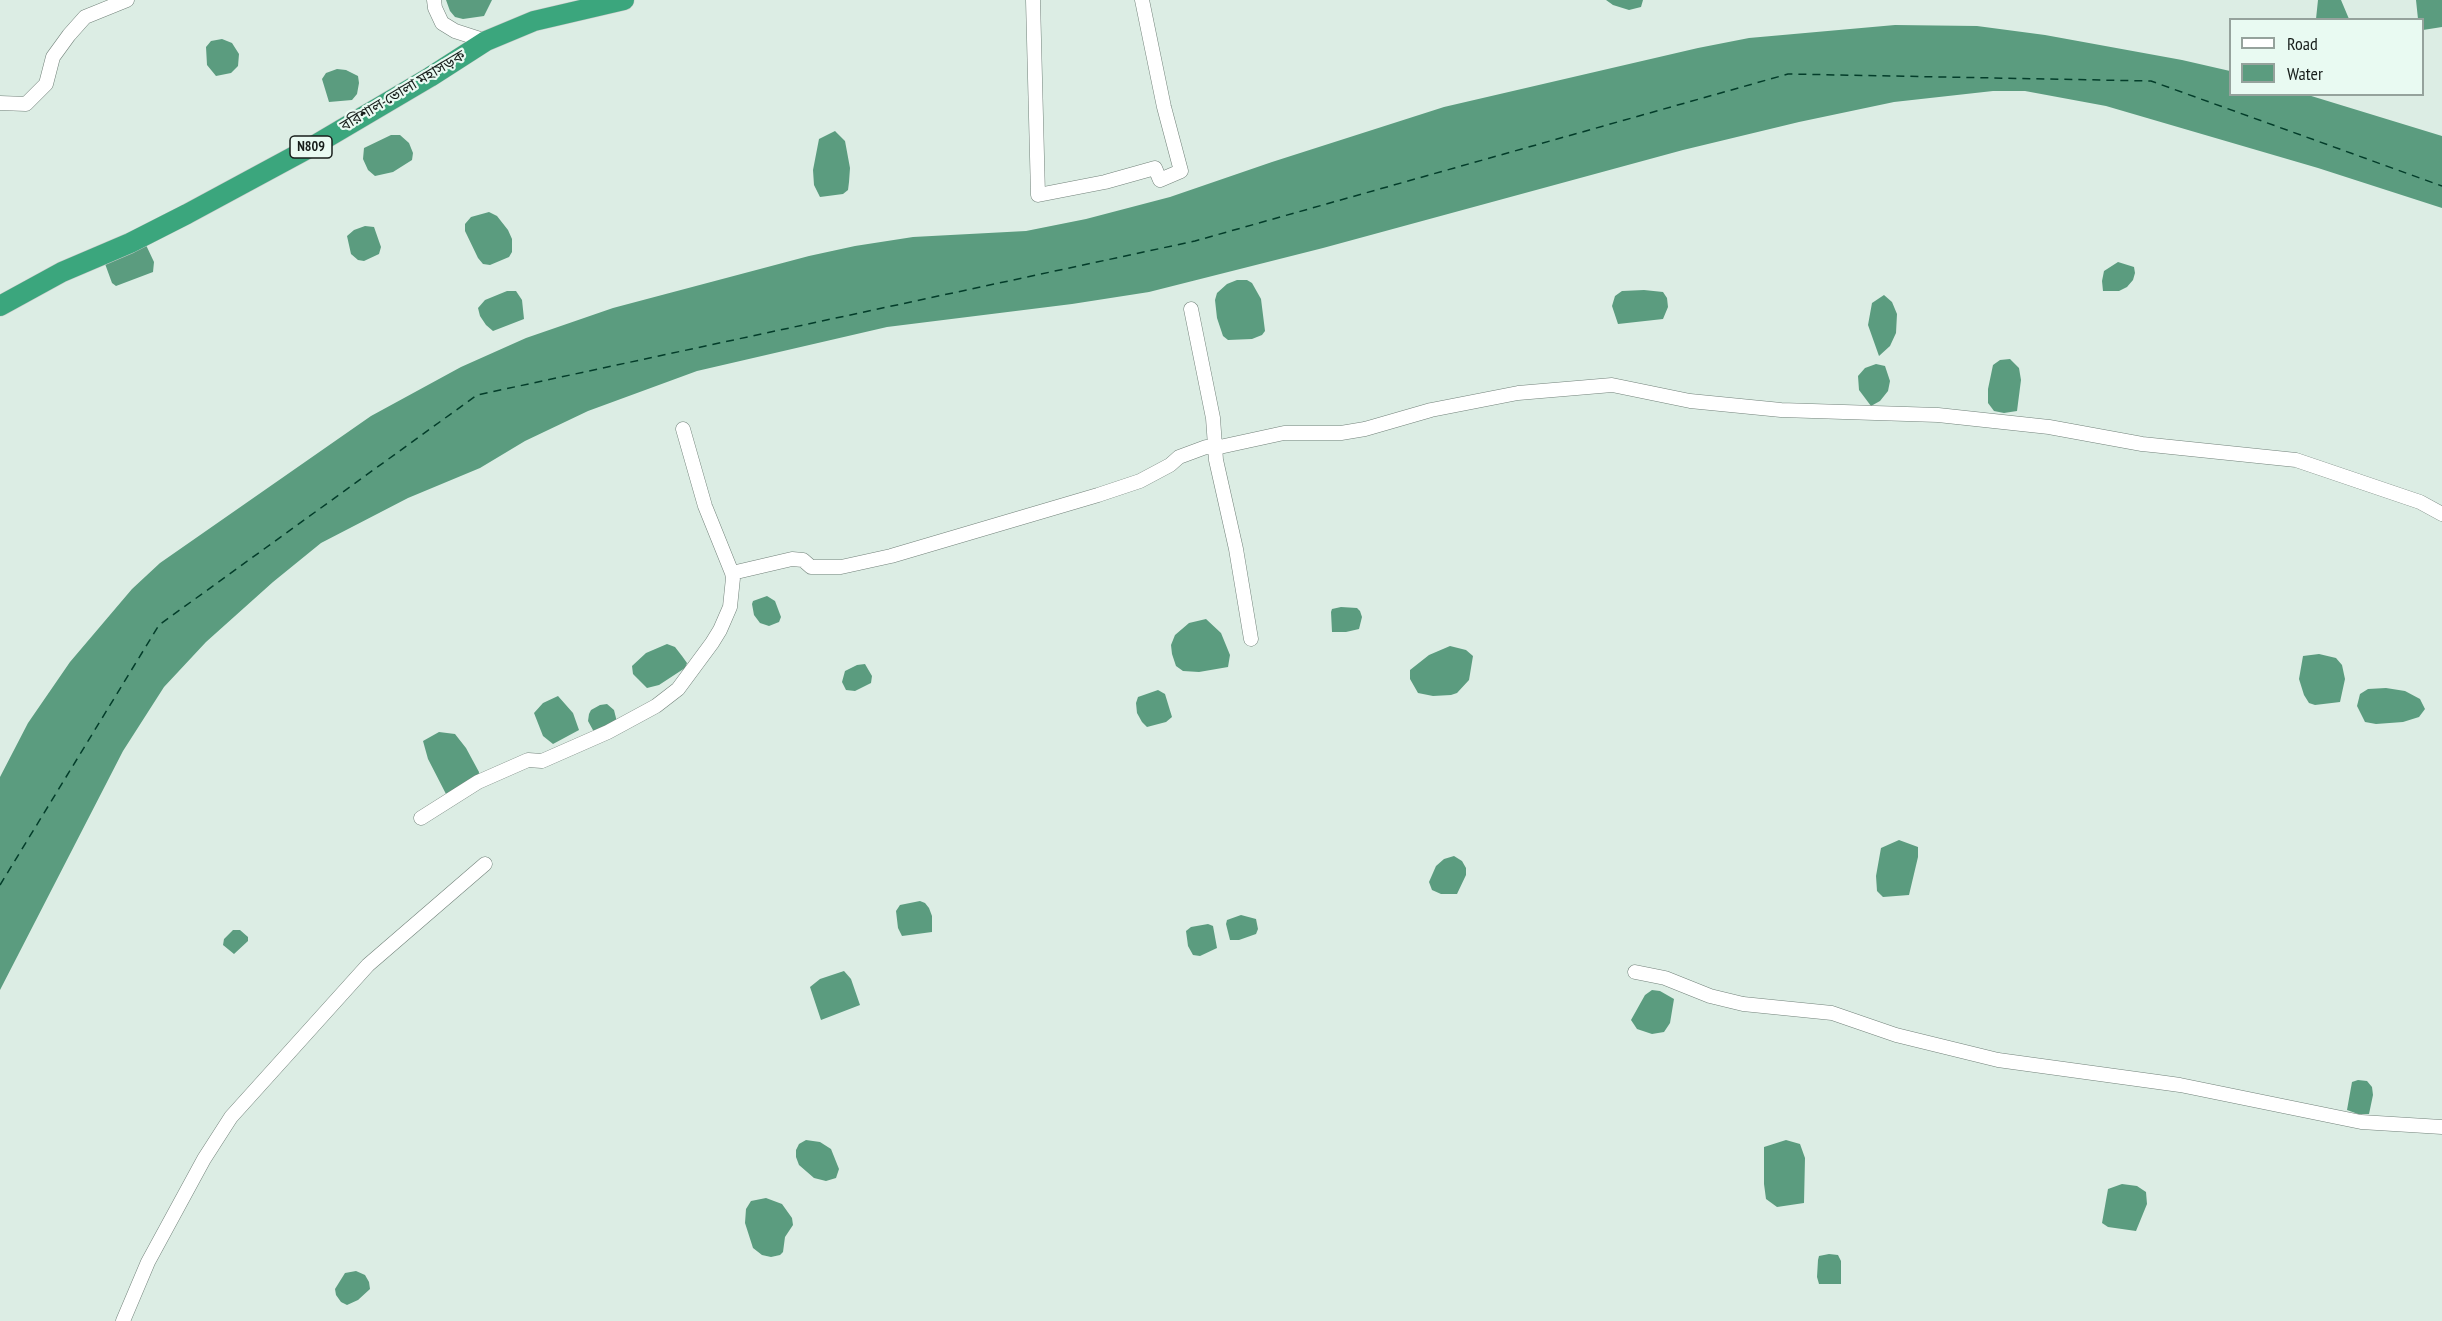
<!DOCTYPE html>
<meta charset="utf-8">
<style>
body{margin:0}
#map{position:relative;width:2442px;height:1321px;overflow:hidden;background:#dcede4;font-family:"PT Sans Narrow",sans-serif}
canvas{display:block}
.legend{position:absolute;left:2229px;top:18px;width:195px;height:78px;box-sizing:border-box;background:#e9faf2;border:2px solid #95a29c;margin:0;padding:8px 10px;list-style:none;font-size:18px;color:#181e1b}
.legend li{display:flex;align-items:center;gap:12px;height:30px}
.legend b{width:30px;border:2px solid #95a29c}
</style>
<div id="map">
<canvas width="2442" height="1321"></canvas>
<ul class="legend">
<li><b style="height:8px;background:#fff"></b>Road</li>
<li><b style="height:16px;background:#5b9c7f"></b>Water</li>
</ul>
</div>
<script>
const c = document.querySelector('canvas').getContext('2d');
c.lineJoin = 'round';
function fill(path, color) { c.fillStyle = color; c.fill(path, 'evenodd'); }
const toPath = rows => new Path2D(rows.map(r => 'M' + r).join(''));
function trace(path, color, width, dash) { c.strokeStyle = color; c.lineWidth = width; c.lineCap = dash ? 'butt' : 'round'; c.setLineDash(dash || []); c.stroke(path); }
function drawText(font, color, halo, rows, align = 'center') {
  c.font = font + ' "PT Sans Narrow","Noto Sans Bengali",sans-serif'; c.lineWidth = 4.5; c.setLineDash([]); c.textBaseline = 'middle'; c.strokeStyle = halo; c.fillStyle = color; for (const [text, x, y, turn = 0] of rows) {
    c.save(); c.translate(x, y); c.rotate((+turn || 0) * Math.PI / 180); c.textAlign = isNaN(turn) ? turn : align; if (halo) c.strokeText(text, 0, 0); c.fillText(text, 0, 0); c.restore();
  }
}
fill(toPath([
 [446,0,492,0,484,16,463,19,455,17,450,11],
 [1606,0,1643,0,1641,7,1629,10,1613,5],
 [2318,0,2341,0,2349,19,2316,19],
 [2416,0,2442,0,2442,27,2423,30,2422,20,2418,19],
 [1895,25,1977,26,2045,35,2182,60,2230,71,2230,94,2308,95,2442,136,2442,208,2318,168,2106,106,2025,91,1993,91,1894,102,1799,122,1683,150,1323,248,1149,292,1072,304,887,327,697,371,588,411,525,441,480,468,408,498,321,543,273,582,206,642,164,687,123,751,0,990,0,777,28,723,70,662,132,589,160,563,371,416,461,367,526,338,613,308,809,256,855,246,913,237,1026,231,1086,219,1170,197,1272,162,1444,107,1698,48,1749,38],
 [222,39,232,43,239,54,238,66,231,73,216,76,207,65,206,47,211,41],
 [337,69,346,70,358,76,359,83,357,94,352,100,329,102,322,79,326,73],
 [835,131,845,141,850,168,849,182,848,190,843,194,820,197,814,185,813,170,819,139],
 [391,135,400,135,409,143,413,153,412,160,393,172,375,176,368,170,363,159,364,148],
 [489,212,497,216,508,230,512,239,512,252,509,257,490,265,483,264,478,258,465,231,465,224,471,217],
 [365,226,374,227,381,247,379,254,364,261,358,260,351,254,347,236,354,230],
 [146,245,154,262,153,272,116,286,112,283,104,261],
 [2118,262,2134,267,2135,273,2133,280,2127,287,2119,291,2103,291,2102,281,2104,271],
 [1237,280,1247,280,1252,283,1261,299,1265,331,1262,335,1252,339,1228,340,1223,336,1217,318,1215,300,1217,293,1227,284],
 [1644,290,1663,292,1667,298,1668,307,1663,319,1618,324,1612,306,1615,296,1622,291],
 [507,291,516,291,522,300,524,319,493,331,486,325,480,316,478,308,485,300],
 [1884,295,1892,302,1897,314,1896,333,1890,346,1879,356,1868,325,1872,303],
 [2010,359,2019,368,2021,380,2017,411,2004,413,1994,411,1988,403,1988,389,1993,365,2000,360],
 [1876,364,1885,366,1890,381,1888,391,1880,401,1871,406,1859,390,1858,376,1865,368],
 [767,596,775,601,781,617,779,622,769,626,760,623,754,615,752,604,753,601],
 [1341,607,1357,608,1360,611,1362,617,1359,629,1346,632,1332,632,1331,612,1332,609],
 [1206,619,1221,633,1230,655,1228,667,1199,672,1183,671,1176,666,1172,654,1171,645,1175,635,1189,623],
 [667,644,675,647,682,656,687,663,685,668,659,685,647,688,633,674,632,666,646,653],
 [1450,646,1466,650,1473,656,1469,680,1457,693,1451,695,1433,696,1418,693,1410,679,1410,670,1429,655],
 [2319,654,2336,658,2342,665,2345,679,2340,702,2315,705,2309,703,2304,695,2299,679,2303,656],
 [865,664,872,676,871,683,855,691,846,690,842,682,845,671,857,665],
 [2386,688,2405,691,2420,699,2425,709,2419,717,2403,722,2376,724,2365,722,2357,706,2360,694,2368,689],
 [1158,690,1165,694,1172,717,1166,722,1147,727,1142,722,1137,713,1136,703,1138,697],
 [558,696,573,713,579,730,553,744,543,736,534,713,543,703],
 [607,704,614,710,617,722,594,732,588,721,589,714,591,710,600,705],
 [439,732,455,734,466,748,479,772,478,781,446,794,428,759,423,741],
 [1899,840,1918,847,1918,857,1909,895,1883,897,1877,891,1876,876,1881,848],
 [1454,856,1462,861,1466,868,1466,875,1457,894,1441,894,1432,890,1429,882,1436,866,1444,859],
 [920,901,925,903,929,908,932,916,932,932,902,936,898,928,896,911,900,905],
 [1241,915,1256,919,1258,929,1256,934,1239,940,1230,940,1226,924,1227,920],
 [1208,924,1213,926,1217,948,1200,956,1193,955,1188,946,1186,931,1191,927],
 [233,930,240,930,248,937,248,941,234,954,223,945,224,939],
 [844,971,851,979,860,1005,821,1020,810,987,820,979],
 [1652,990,1660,991,1674,999,1670,1023,1664,1032,1652,1034,1637,1029,1631,1020,1645,995],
 [2358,1080,2367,1081,2372,1087,2373,1095,2369,1114,2358,1114,2347,1110,2352,1082],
 [806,1140,820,1142,831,1149,839,1169,836,1178,826,1181,814,1178,799,1165,796,1157,796,1150,799,1144],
 [1786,1140,1800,1144,1805,1158,1804,1203,1777,1207,1766,1199,1764,1184,1764,1147],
 [2122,1184,2137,1186,2146,1192,2147,1204,2136,1231,2108,1227,2102,1223,2108,1189],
 [766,1198,782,1204,792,1218,793,1225,785,1237,783,1252,780,1255,771,1257,762,1255,753,1248,745,1223,746,1209,751,1201],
 [1829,1254,1838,1255,1841,1261,1841,1284,1819,1284,1817,1277,1818,1260,1819,1256],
 [356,1271,365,1275,369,1282,370,1289,358,1300,347,1305,341,1302,336,1295,335,1289,345,1273]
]), '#5b9c7f');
trace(toPath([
 [0,885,159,625,477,395,1195,241,1788,74,2151,81,2442,186]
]), '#033d2a', 1.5, [8, 6]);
const minor = toPath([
 [434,0,435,8,442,23,455,31,486,41],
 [1033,0,1038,195,1105,182,1155,168,1160,180,1181,171,1164,107,1142,0],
 [0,103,26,104,46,84,53,57,69,35,85,17,127,0],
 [1191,309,1213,418,1216,460,1236,549,1251,639],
 [683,429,705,506,732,573,792,559,803,560,811,567,841,567,891,556,1098,495,1140,481,1170,465,1179,457,1206,447,1215,448,1284,433,1341,433,1365,429,1431,410,1518,393,1612,385,1690,401,1781,410,1938,415,2049,427,2142,444,2296,460,2420,502,2442,514],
 [421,818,478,782,528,760,542,761,608,732,656,706,678,689,712,643,720,630,730,607,733,578,732,573],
 [1635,972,1665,978,1710,996,1743,1004,1832,1013,1896,1035,1998,1060,2180,1085,2361,1122,2442,1127],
 [123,1321,148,1262,204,1159,231,1117,368,965,485,864]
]);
const highway = toPath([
 [0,306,62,272,130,243,187,214,313,146,430,77,486,41,534,21,624,0]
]);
trace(minor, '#72827a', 15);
trace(highway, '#c8c9c8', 21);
trace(minor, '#fff', 14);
trace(highway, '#3ba67d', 20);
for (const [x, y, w] of [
 [311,147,42]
]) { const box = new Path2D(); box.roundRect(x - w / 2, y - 11, w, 22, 4.5); c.fillStyle = '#e9faf2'; c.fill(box); trace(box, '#181e1b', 1.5); }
drawText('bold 14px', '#181e1b', null, [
 ["N809",311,147]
]);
drawText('15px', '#181e1b', '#e9faf2', [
 ["বরিশাল-ভোলা মহাসড়ক",403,91,-31]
]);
</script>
